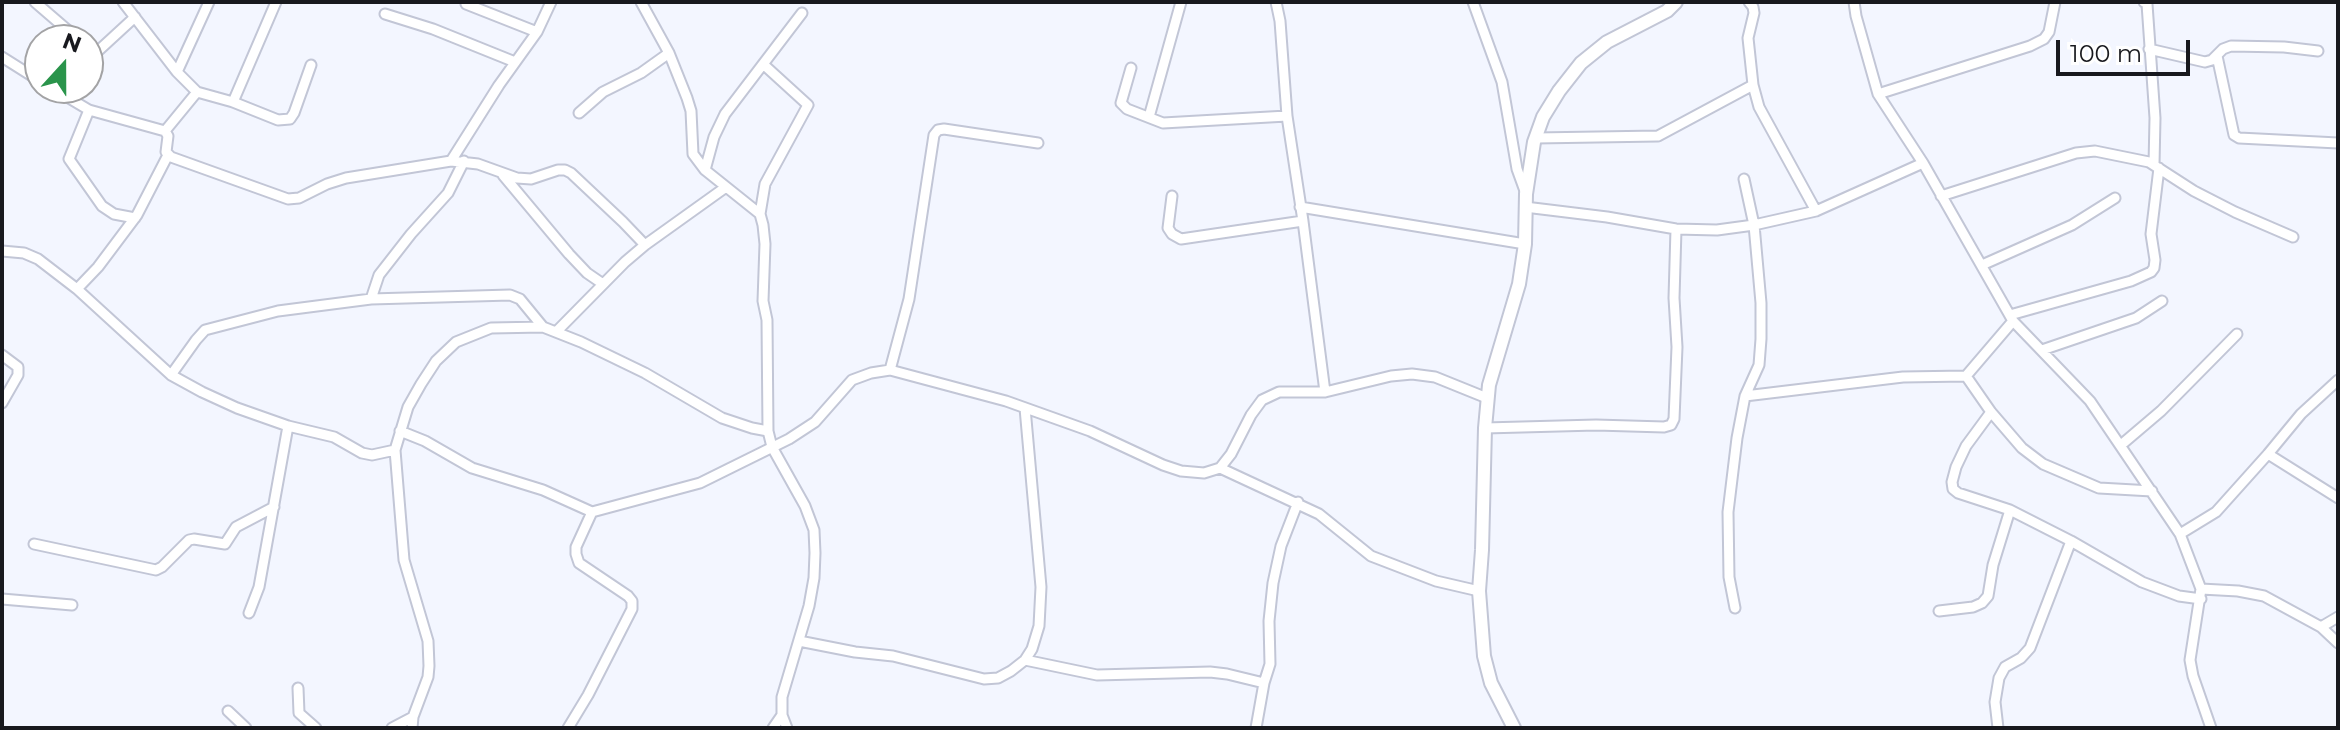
<!DOCTYPE html>
<style>
body{margin:0}
#map{position:relative;width:2340px;height:730px;overflow:hidden;background:#f3f6ff;font-family:Montserrat,sans-serif}
canvas{display:block}
.frame{position:absolute;inset:0;border:4px solid #18191e;pointer-events:none}
.north{position:absolute;left:24px;top:24px;width:80px;height:80px;box-sizing:border-box;background:#fff;border:2px solid #a3a3a5;border-radius:50%;rotate:21deg;font-size:22px;font-weight:700;line-height:32px;text-align:center;color:#18191e}
.north::after{content:'';display:block;margin:auto;width:28px;height:36px;background:#2a944b;clip-path:polygon(50% 0,100% 100%,50% 72%,0 100%)}
.scale{position:absolute;left:2056px;top:40px;width:134px;height:36px;box-sizing:border-box;border:4px solid #18191e;border-top:0;padding-left:10px;font-size:24px;line-height:28px;white-space:nowrap;color:#18191e;-webkit-text-stroke:6px #fff;paint-order:stroke}
</style>
<div id="map">
<canvas width="2340" height="730"></canvas>
<div class="frame"></div>
<div class="north">N</div>
<div class="scale">100 m</div>
</div>
<script>
const c = document.querySelector('canvas').getContext('2d');
c.lineJoin = 'round';
const toPath = rows => new Path2D(rows.map(r => 'M' + r).join(''));
function trace(path, color, width, dash) { c.strokeStyle = color; c.lineWidth = width; c.lineCap = dash ? 'butt' : 'round'; c.setLineDash(dash || []); c.stroke(path); }
const street = toPath([
 [35,2,79,40],
 [123,2,177,72,197,92,233,102,278,120,290,119,294,113,311,65],
 [641,2,669,53,687,98,691,111,693,154,705,170,760,214,763,225,765,244,763,301,767,320,768,431,772,447,805,506,814,530,815,553,814,578,809,606,782,697,782,715,773,728],
 [1276,2,1280,21,1287,116,1303,221,1325,392],
 [1473,2,1502,82,1517,169,1525,191],
 [1749,2,1753,7,1754,13,1748,38,1753,85,1759,107,1816,211],
 [1854,2,1856,16,1878,94,1923,163,2013,321,2090,401,2180,534,2201,589,2190,660,2193,676,2211,728],
 [2144,2,2147,4,2155,118,2154,165],
 [466,4,537,32],
 [385,14,433,29,515,62],
 [88,48,93,51,98,51,135,17],
 [2149,49,2205,62,2212,60,2223,49,2231,46,2284,47,2318,51],
 [2217,56,2234,135,2239,138,2338,143],
 [2,57,40,81],
 [1131,68,1121,103,1127,109,1163,123,1287,116],
 [177,72,209,2],
 [52,88,89,110,165,131,168,136,166,152,171,157,288,199,299,198,327,184,346,178,451,161,478,164,517,178,531,179,558,170,565,170,571,173,623,222,645,245],
 [1878,94,2030,46,2044,39,2049,32,2055,2],
 [233,102,276,2],
 [89,110,69,159,102,206,114,214,135,218],
 [579,113,603,92,641,73,669,53],
 [1149,117,1181,2],
 [165,131,197,92],
 [1536,138,1658,136,1753,85],
 [451,161,499,85,537,32,551,2],
 [705,170,714,137,725,114,802,13],
 [503,175,569,254,587,273,603,284],
 [1172,196,1168,228,1172,234,1181,239,1303,221],
 [1941,196,2076,153,2095,151,2149,162,2194,191,2235,212,2293,237],
 [1300,207,1525,244],
 [1525,207,1607,217,1676,229,1717,230,1754,225,1816,211,1923,163],
 [760,214,765,184,808,105,763,64],
 [2,251,24,253,38,259,77,289,171,375,202,392,237,408,288,426,334,437,362,453,372,455,395,450],
 [1982,265,2072,225,2115,198],
 [77,289,98,267,137,215,168,155],
 [371,299,379,275,411,234,448,193,464,161],
 [2010,315,2131,281,2151,272,2154,268,2155,260,2151,234,2159,168],
 [557,331,625,262,645,245,726,187],
 [2042,350,2136,318,2162,301],
 [2,355,18,367,18,375,2,403],
 [890,370,909,299,934,135,938,130,944,129,1038,143],
 [171,375,196,340,205,330,278,311,371,299,510,295,520,299,543,327],
 [1966,376,1991,412,2022,448,2043,464,2099,488,2152,491],
 [1745,396,1903,377,1966,376,2013,321],
 [1991,412,1966,446,1956,467,1952,482,1953,489,1958,493,2010,510,2071,541,2142,582,2179,596,2201,599],
 [1485,428,1596,425,1664,427,1671,425,1674,419,1677,347,1674,298,1676,229],
 [400,431,425,441,472,468,543,490,592,512,700,483,789,439,815,422,852,380,871,373,890,370,1006,401,1090,431,1163,465,1181,471,1204,473,1220,468,1231,454,1251,415,1262,400,1279,392,1325,392,1391,376,1412,374,1435,377,1487,398],
 [2121,445,2161,411,2237,334],
 [2268,454,2338,498],
 [1220,468,1319,514,1371,556,1436,581,1479,591],
 [2180,534,2216,512,2268,454,2301,414,2338,380],
 [34,544,156,570,162,567,189,540,194,539,225,544,236,527,274,507],
 [2201,589,2238,591,2264,596,2321,627,2338,643],
 [2,599,72,605],
 [1735,608,1729,577,1728,512,1737,438,1745,396,1759,365,1761,339,1761,303,1754,225,1744,179],
 [1939,611,1973,607,1982,603,1988,596,1993,565,2010,510],
 [249,613,259,587,288,426],
 [2321,627,2338,617],
 [799,641,855,652,893,656,984,679,998,678,1011,671,1025,660,1032,649,1039,626,1041,587,1025,408],
 [1025,660,1097,675,1210,672,1227,674,1264,683],
 [298,688,299,713,316,728],
 [228,711,246,728],
 [782,715,787,728],
 [392,728,413,717],
 [412,728,413,717,428,677,429,666,428,641,404,560,395,450,408,407,421,384,436,361,456,342,491,328,543,327,581,342,645,373,722,418,752,428,768,431],
 [568,728,588,695,632,609,632,601,628,596,579,563,576,554,576,547,592,512],
 [1256,728,1264,683,1270,664,1269,621,1273,583,1281,546,1298,502],
 [1998,728,1995,702,1999,678,2005,667,2021,658,2030,648,2071,541]
]);
const secondary = toPath([
 [1514,728,1491,683,1484,656,1479,591,1482,550,1485,428,1489,385,1519,284,1525,244,1526,194,1534,142,1543,117,1559,91,1581,63,1607,42,1667,11,1676,2]
]);
trace(street, '#c2c6d6', 13);
trace(secondary, '#c2c6d6', 16);
trace(street, '#fff', 9);
trace(secondary, '#fff', 12);
</script>
